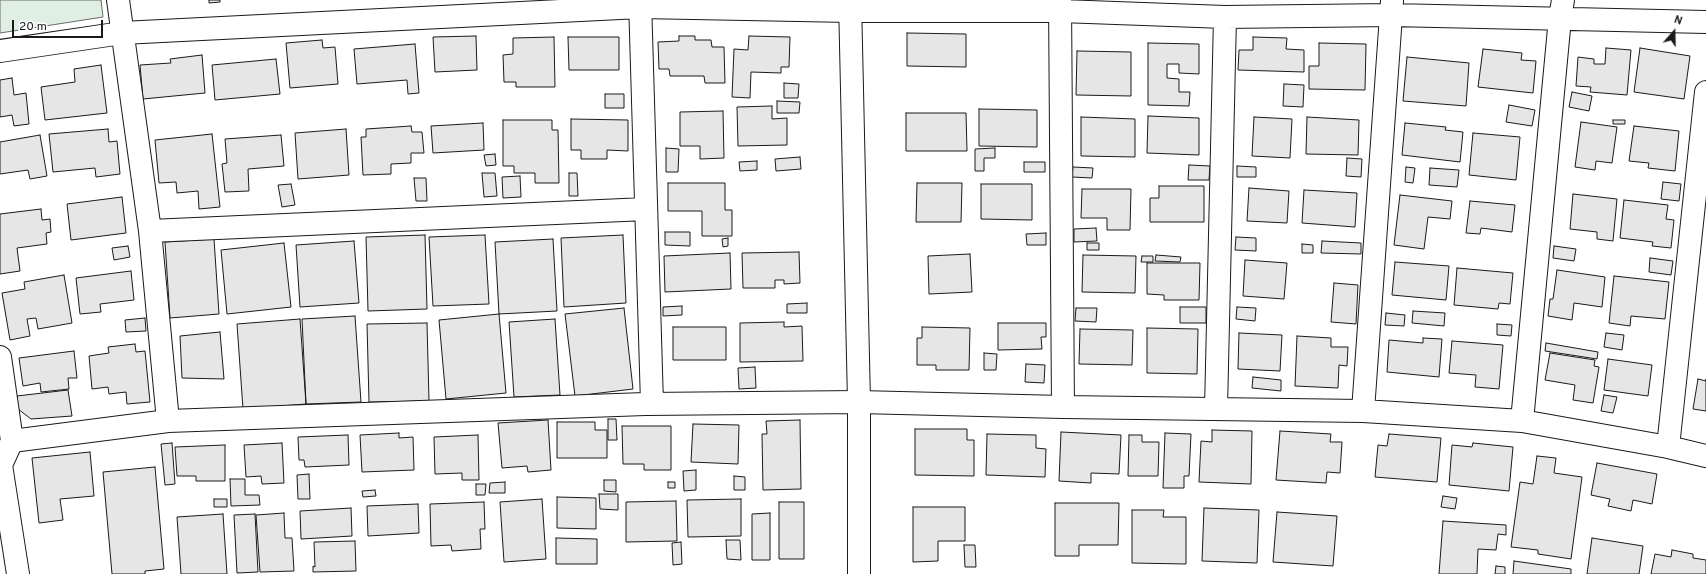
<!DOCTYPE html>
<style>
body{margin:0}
#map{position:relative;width:1706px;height:574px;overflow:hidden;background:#fff;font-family:Overpass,sans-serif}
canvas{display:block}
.north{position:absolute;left:1654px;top:12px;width:40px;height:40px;-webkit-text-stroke:3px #fff;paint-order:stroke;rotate:20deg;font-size:11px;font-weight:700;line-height:16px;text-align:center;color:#1a1a1a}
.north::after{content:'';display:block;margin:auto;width:14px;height:18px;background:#1a1a1a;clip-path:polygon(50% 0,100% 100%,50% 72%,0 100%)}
.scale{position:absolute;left:12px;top:20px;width:91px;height:18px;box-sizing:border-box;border:2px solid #1a1a1a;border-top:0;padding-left:5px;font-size:12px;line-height:14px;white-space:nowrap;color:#1a1a1a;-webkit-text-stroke:3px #fff;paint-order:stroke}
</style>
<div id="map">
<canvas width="1706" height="574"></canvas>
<div class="north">N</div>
<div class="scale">20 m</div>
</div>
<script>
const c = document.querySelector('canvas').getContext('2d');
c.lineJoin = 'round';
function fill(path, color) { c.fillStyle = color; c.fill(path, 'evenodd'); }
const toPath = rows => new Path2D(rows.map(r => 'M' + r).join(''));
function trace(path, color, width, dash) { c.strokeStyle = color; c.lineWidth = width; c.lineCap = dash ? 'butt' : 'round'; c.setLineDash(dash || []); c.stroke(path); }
const green = toPath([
 [0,0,101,0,103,17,0,33,0,0]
]);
fill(green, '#e0efe3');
trace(green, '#6a6a6a', 1);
const building = toPath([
 [209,0,220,0,220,2,209,3,209,0],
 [907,33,966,34,966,67,907,66,907,33],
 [476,36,477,70,435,72,433,37,476,36],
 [679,36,695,36,695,40,711,40,712,47,724,47,725,83,705,83,704,76,670,76,669,69,659,69,658,42,679,41,679,36],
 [749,36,790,37,789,67,781,67,781,73,751,72,750,98,732,97,734,49,748,50,749,36],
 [554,37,555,87,516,87,516,82,504,82,503,55,513,54,513,38,554,37],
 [568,37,619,37,619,70,569,70,568,37],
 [1253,37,1287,38,1286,49,1304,50,1304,72,1238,70,1239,50,1253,50,1253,37],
 [322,40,323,48,335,47,338,84,290,88,286,43,322,40],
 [1148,43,1199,44,1199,74,1179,73,1179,64,1167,64,1167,78,1179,79,1179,92,1190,92,1189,106,1148,105,1148,43],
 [1319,43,1366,44,1365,90,1309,89,1309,66,1319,66,1319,43],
 [415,44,419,93,408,94,407,80,357,84,354,49,415,44],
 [1606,48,1631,50,1627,95,1590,92,1591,87,1576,86,1578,57,1594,59,1594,64,1605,64,1606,48],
 [1640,48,1690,56,1684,99,1634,92,1640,48],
 [1483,49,1522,53,1521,60,1536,61,1533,93,1478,87,1483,49],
 [1077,51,1131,52,1131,96,1076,95,1077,51],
 [202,55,205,93,143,99,140,65,171,63,170,59,202,55],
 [1407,57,1469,63,1466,106,1403,101,1407,57],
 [276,59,280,94,215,100,212,65,276,59],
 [101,65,107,113,45,120,41,87,75,82,74,69,101,65],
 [12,78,14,95,26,93,29,124,14,126,12,115,0,117,0,80,12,78],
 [784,83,799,84,798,98,784,98,784,83],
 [1284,84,1304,85,1303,107,1283,106,1284,84],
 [1572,92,1592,96,1589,111,1569,107,1572,92],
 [605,94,624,94,624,108,605,108,605,94],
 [777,101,800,102,799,113,777,113,777,101],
 [1509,105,1535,110,1532,126,1506,122,1509,105],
 [772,106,772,119,787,118,787,145,738,146,737,107,772,106],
 [979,109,1037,110,1037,147,979,146,979,109],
 [723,111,724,158,700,159,700,146,680,146,680,112,723,111],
 [906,113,966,113,967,151,906,151,906,113],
 [1148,116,1199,118,1199,155,1147,153,1148,116],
 [1081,117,1135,119,1135,157,1081,156,1081,117],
 [1254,117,1292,119,1290,158,1252,156,1254,117],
 [1307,117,1359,120,1358,155,1306,154,1307,117],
 [571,119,628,120,628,151,607,150,607,159,581,159,581,150,571,150,571,119],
 [503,120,552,120,552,130,558,130,559,183,535,183,535,173,514,173,514,166,503,166,503,120],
 [1613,120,1625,120,1625,124,1613,124,1613,120],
 [1581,122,1617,127,1612,163,1596,161,1595,170,1575,167,1581,122],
 [483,123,484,150,433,153,431,126,483,123],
 [1405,123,1446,127,1445,130,1463,132,1460,162,1402,155,1405,123],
 [411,126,412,132,422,132,424,153,411,153,411,163,391,164,391,174,363,175,361,137,366,137,366,129,411,126],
 [1634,126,1679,131,1675,171,1648,168,1649,163,1629,161,1634,126],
 [108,129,109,142,117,141,120,174,96,177,95,168,53,172,49,134,108,129],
 [346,129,349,175,298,179,295,133,346,129],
 [1473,133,1520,137,1516,180,1469,175,1473,133],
 [212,134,220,207,199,209,198,191,177,193,176,182,159,183,155,140,212,134],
 [40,135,47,176,30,179,28,170,0,174,0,142,40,135],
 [281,135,284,166,248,169,249,191,225,192,222,164,227,163,225,139,281,135],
 [666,148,679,149,678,172,666,172,666,148],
 [995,148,995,158,984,158,984,171,975,171,975,149,995,148],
 [495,154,496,165,486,166,484,155,495,154],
 [800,157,801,169,776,171,775,159,800,157],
 [1347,158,1362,159,1361,177,1346,176,1347,158],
 [757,161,757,170,740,171,739,162,757,161],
 [1024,162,1045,162,1045,172,1024,172,1024,162],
 [1189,165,1210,166,1209,180,1188,180,1189,165],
 [1237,166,1256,167,1256,177,1237,177,1237,166],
 [1073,167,1093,168,1092,178,1072,177,1073,167],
 [1406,167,1415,168,1413,183,1405,182,1406,167],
 [1430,168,1459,170,1457,187,1429,185,1430,168],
 [482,173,495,173,497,196,484,197,482,173],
 [569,173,577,173,578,196,569,196,569,173],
 [520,176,521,197,503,198,502,177,520,176],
 [414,178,426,178,427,201,416,201,414,178],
 [1663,182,1681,184,1679,201,1661,199,1663,182],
 [668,183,725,183,725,210,732,210,732,236,702,236,702,211,668,211,668,183],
 [917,183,962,183,961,222,916,222,917,183],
 [291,184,295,205,282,207,278,185,291,184],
 [981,184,1032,184,1032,220,981,219,981,184],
 [1159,186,1204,186,1204,222,1150,222,1150,198,1159,198,1159,186],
 [1249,188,1289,191,1287,223,1247,221,1249,188],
 [1082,189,1131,189,1130,230,1107,230,1107,218,1081,218,1082,189],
 [1304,190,1357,193,1355,227,1302,223,1304,190],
 [1573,194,1617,199,1613,241,1597,239,1597,232,1570,229,1573,194],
 [1400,195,1452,201,1450,219,1428,217,1424,249,1394,245,1400,195],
 [122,197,126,233,71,240,67,204,122,197],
 [1624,200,1668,205,1666,219,1674,220,1671,248,1652,246,1653,242,1620,238,1624,200],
 [1470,201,1515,205,1512,232,1481,228,1480,234,1466,233,1470,201],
 [41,209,42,220,50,219,51,232,46,233,47,244,17,248,20,271,0,274,0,214,41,209],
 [1096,228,1097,241,1074,242,1074,229,1096,228],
 [665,232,690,232,690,246,665,245,665,232],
 [1046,233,1046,245,1027,245,1026,234,1046,233],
 [425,235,427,309,368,311,366,237,425,235],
 [485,235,489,304,433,306,429,237,485,235],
 [623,235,626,303,564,307,561,238,623,235],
 [1236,237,1256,238,1256,251,1235,250,1236,237],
 [728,238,728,246,723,247,722,239,728,238],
 [214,239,219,314,170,318,165,242,214,239],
 [553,239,557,311,499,314,495,242,553,239],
 [354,241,359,303,300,307,296,245,354,241],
 [1322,241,1361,243,1361,254,1321,253,1322,241],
 [284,243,291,307,227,314,221,250,284,243],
 [1087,243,1099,243,1099,250,1087,250,1087,243],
 [1302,244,1313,245,1313,253,1302,253,1302,244],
 [128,246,130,257,114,260,112,248,128,246],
 [1554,246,1576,249,1574,261,1553,258,1554,246],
 [799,252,800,283,784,284,784,280,775,280,775,288,743,288,742,253,799,252],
 [730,253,731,289,665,292,664,256,730,253],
 [970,254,972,292,929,294,928,256,970,254],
 [1083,255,1136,256,1135,293,1082,292,1083,255],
 [1156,255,1181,257,1180,262,1155,261,1156,255],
 [1142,256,1153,256,1153,262,1141,262,1142,256],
 [1650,258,1673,261,1671,275,1649,272,1650,258],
 [1245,260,1287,263,1284,299,1243,296,1245,260],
 [1395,262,1449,266,1446,300,1392,295,1395,262],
 [1147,263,1200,263,1199,300,1164,300,1164,295,1147,294,1147,263],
 [1457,268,1513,273,1510,304,1499,303,1498,309,1454,305,1457,268],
 [1557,270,1605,277,1602,307,1574,303,1572,320,1548,316,1550,299,1553,299,1557,270],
 [131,271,134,300,100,304,101,312,80,314,76,278,131,271],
 [64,275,72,323,38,329,36,318,27,319,30,336,10,340,2,293,25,289,24,282,64,275],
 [1614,276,1669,282,1665,319,1631,316,1630,326,1609,323,1614,276],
 [1334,283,1358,285,1356,324,1331,322,1334,283],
 [807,303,807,313,787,313,787,304,807,303],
 [682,306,682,315,663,316,663,307,682,306],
 [1180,307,1206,307,1206,323,1180,323,1180,307],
 [1237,307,1256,308,1255,321,1236,319,1237,307],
 [624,308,633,389,575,396,565,314,624,308],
 [1076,308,1097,308,1096,322,1075,321,1076,308],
 [1413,311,1445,313,1444,326,1412,323,1413,311],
 [1386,313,1405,315,1404,326,1385,325,1386,313],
 [499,314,506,393,446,399,439,320,499,314],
 [355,316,361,402,306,404,302,319,355,316],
 [145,318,146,331,126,332,125,320,145,318],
 [300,319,306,404,243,409,237,324,300,319],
 [555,319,560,395,514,397,509,322,555,319],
 [784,322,784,327,802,326,803,361,740,362,740,323,784,322],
 [427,323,429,401,369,402,367,324,427,323],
 [998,323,1046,323,1046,337,1041,337,1042,349,998,350,998,323],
 [1497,324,1512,325,1511,336,1497,335,1497,324],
 [673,327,726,327,726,360,673,360,673,327],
 [922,327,970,328,969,370,936,370,936,365,917,365,917,338,922,338,922,327],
 [1147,328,1198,329,1197,374,1147,373,1147,328],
 [1080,329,1133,330,1132,365,1079,364,1080,329],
 [220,332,224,379,182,378,180,336,220,332],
 [1239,333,1282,335,1280,371,1238,369,1239,333],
 [1606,333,1624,335,1622,350,1604,347,1606,333],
 [1297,336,1331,338,1331,347,1348,347,1347,366,1339,365,1338,388,1295,386,1297,336],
 [1423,338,1442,339,1439,377,1387,372,1389,340,1423,343,1423,338],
 [1452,341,1503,345,1499,389,1475,387,1476,375,1449,373,1452,341],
 [1546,343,1598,352,1597,359,1545,351,1546,343],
 [135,344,136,352,145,351,150,402,127,404,126,392,109,394,108,387,92,389,89,356,109,353,108,347,135,344],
 [74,351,77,378,68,378,69,389,41,392,40,383,23,386,19,358,74,351],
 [984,353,997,354,996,370,984,370,984,353],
 [1550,353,1595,360,1594,366,1599,367,1593,403,1573,400,1575,385,1545,380,1550,353],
 [1608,359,1652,365,1648,396,1604,390,1608,359],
 [1026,364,1045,365,1044,383,1025,382,1026,364],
 [755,367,756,388,739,389,738,368,755,367],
 [1253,377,1281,380,1281,391,1252,388,1253,377],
 [1698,379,1706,381,1706,379,1706,411,1693,409,1698,379],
 [68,390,72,416,31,419,18,409,17,396,68,390],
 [1604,395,1617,397,1613,413,1601,411,1604,395],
 [608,419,616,419,617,440,608,440,608,419],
 [548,420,551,470,528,472,527,466,502,468,498,423,548,420],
 [800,420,801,489,763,490,762,434,767,434,766,421,800,420],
 [557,422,595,422,595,430,607,430,607,458,557,458,557,422],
 [693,424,739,425,738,464,691,462,693,424],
 [622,426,671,426,671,470,644,470,644,464,623,464,622,426],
 [915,429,967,429,967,440,974,440,974,476,915,475,915,429],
 [1212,430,1252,431,1251,484,1199,482,1201,441,1212,442,1212,430],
 [1280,431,1331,434,1330,442,1342,442,1340,473,1327,472,1326,483,1276,480,1280,431],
 [1061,432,1121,435,1119,474,1091,473,1091,483,1059,481,1061,432],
 [399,433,399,438,413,437,414,470,362,472,360,435,399,433],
 [1165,433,1191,434,1189,476,1184,476,1184,488,1163,488,1165,433],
 [987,434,1036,435,1036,448,1046,449,1045,477,986,475,987,434],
 [1389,434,1441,438,1437,482,1375,477,1378,445,1387,446,1389,434],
 [348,435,349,465,305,467,304,460,299,460,298,437,348,435],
 [478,435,479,480,462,480,462,473,435,474,434,437,478,435],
 [1129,435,1142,435,1142,442,1159,442,1158,476,1128,476,1129,435],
 [172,443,175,484,165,485,161,444,172,443],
 [282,443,284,483,262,484,261,476,246,477,244,445,282,443],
 [1473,443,1513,447,1509,491,1449,485,1452,445,1472,447,1473,443],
 [225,445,225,481,196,481,196,476,177,476,175,447,225,445],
 [90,452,94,496,60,499,63,520,39,523,32,458,90,452],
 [1537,456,1556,458,1554,473,1582,477,1571,559,1538,554,1538,550,1511,547,1520,482,1533,484,1537,456],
 [1597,463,1657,474,1652,504,1633,500,1631,511,1608,506,1610,499,1591,495,1597,463],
 [155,467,164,569,145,571,145,574,112,574,103,472,155,467],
 [696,470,696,490,684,491,683,471,696,470],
 [309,474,310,499,298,499,297,475,309,474],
 [734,476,745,477,745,490,734,490,734,476],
 [230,479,245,479,245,495,259,495,260,505,231,506,230,479],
 [604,480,616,480,616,492,604,491,604,480],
 [505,482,505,493,489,493,490,483,505,482],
 [668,482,675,482,675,488,668,488,668,482],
 [476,484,486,484,485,495,476,495,476,484],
 [375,490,376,496,363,497,362,491,375,490],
 [599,494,618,494,618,510,600,509,599,494],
 [1443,496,1457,498,1455,509,1441,507,1443,496],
 [557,497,596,498,596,529,557,528,557,497],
 [214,499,227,499,227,507,214,507,214,499],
 [542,499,546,559,504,562,500,502,542,499],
 [741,499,741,536,688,537,687,500,741,499],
 [676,501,677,541,626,542,626,502,676,501],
 [484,502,485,529,480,529,481,549,452,551,451,545,431,546,430,504,484,502],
 [779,502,804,502,804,559,779,559,779,502],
 [1055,503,1119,503,1118,545,1079,545,1079,556,1055,556,1055,503],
 [418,504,419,533,368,536,367,506,418,504],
 [913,507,965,507,965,541,938,541,938,561,913,562,913,507],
 [351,508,352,536,301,539,300,511,351,508],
 [1204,508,1259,510,1257,563,1202,561,1204,508],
 [1132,510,1164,510,1163,517,1186,517,1186,564,1132,563,1132,510],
 [1277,512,1337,516,1333,566,1273,562,1277,512],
 [284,513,285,538,292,538,294,571,260,572,256,515,284,513],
 [770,513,770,560,752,560,752,514,770,513],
 [223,514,227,574,181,574,177,517,223,514],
 [255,514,258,572,237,573,234,515,255,514],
 [1443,521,1506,525,1506,535,1498,534,1496,550,1478,549,1477,574,1439,574,1443,521],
 [556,538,597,539,597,564,556,564,556,538],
 [1592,538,1643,546,1639,574,1587,574,1592,538],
 [726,540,740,540,741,560,727,559,726,540],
 [355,541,356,571,313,572,313,566,315,567,314,542,355,541],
 [681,542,682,564,673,565,672,543,681,542],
 [964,545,975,545,976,567,965,567,964,545],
 [1672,550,1693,554,1693,558,1706,560,1706,574,1651,574,1655,554,1671,557,1672,550],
 [1514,561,1571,569,1571,574,1513,574,1514,561],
 [1496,566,1505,567,1505,574,1495,574,1496,566]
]);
fill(building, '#e6e6e6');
trace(building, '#1a1a1a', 1);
const street = toPath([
 [118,0,150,231,168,421],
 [640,0,652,404],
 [1060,0,1063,407],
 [0,51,122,33,640,7,851,11,1061,11,1225,17,1391,15,1706,22],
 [150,231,646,209],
 [0,357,12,441,1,465,18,574],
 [1216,409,1225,17],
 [1363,411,1392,1],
 [1522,421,1560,18,1563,0],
 [12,441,168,421,645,404,859,402,1063,407,1363,411,1522,421,1668,447,1706,456],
 [1668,447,1706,92]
]);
const secondary = toPath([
 [850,0,859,402,859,574]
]);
trace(street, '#1a1a1a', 24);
trace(secondary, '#1a1a1a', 24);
trace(street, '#fff', 22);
trace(secondary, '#fff', 22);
</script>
